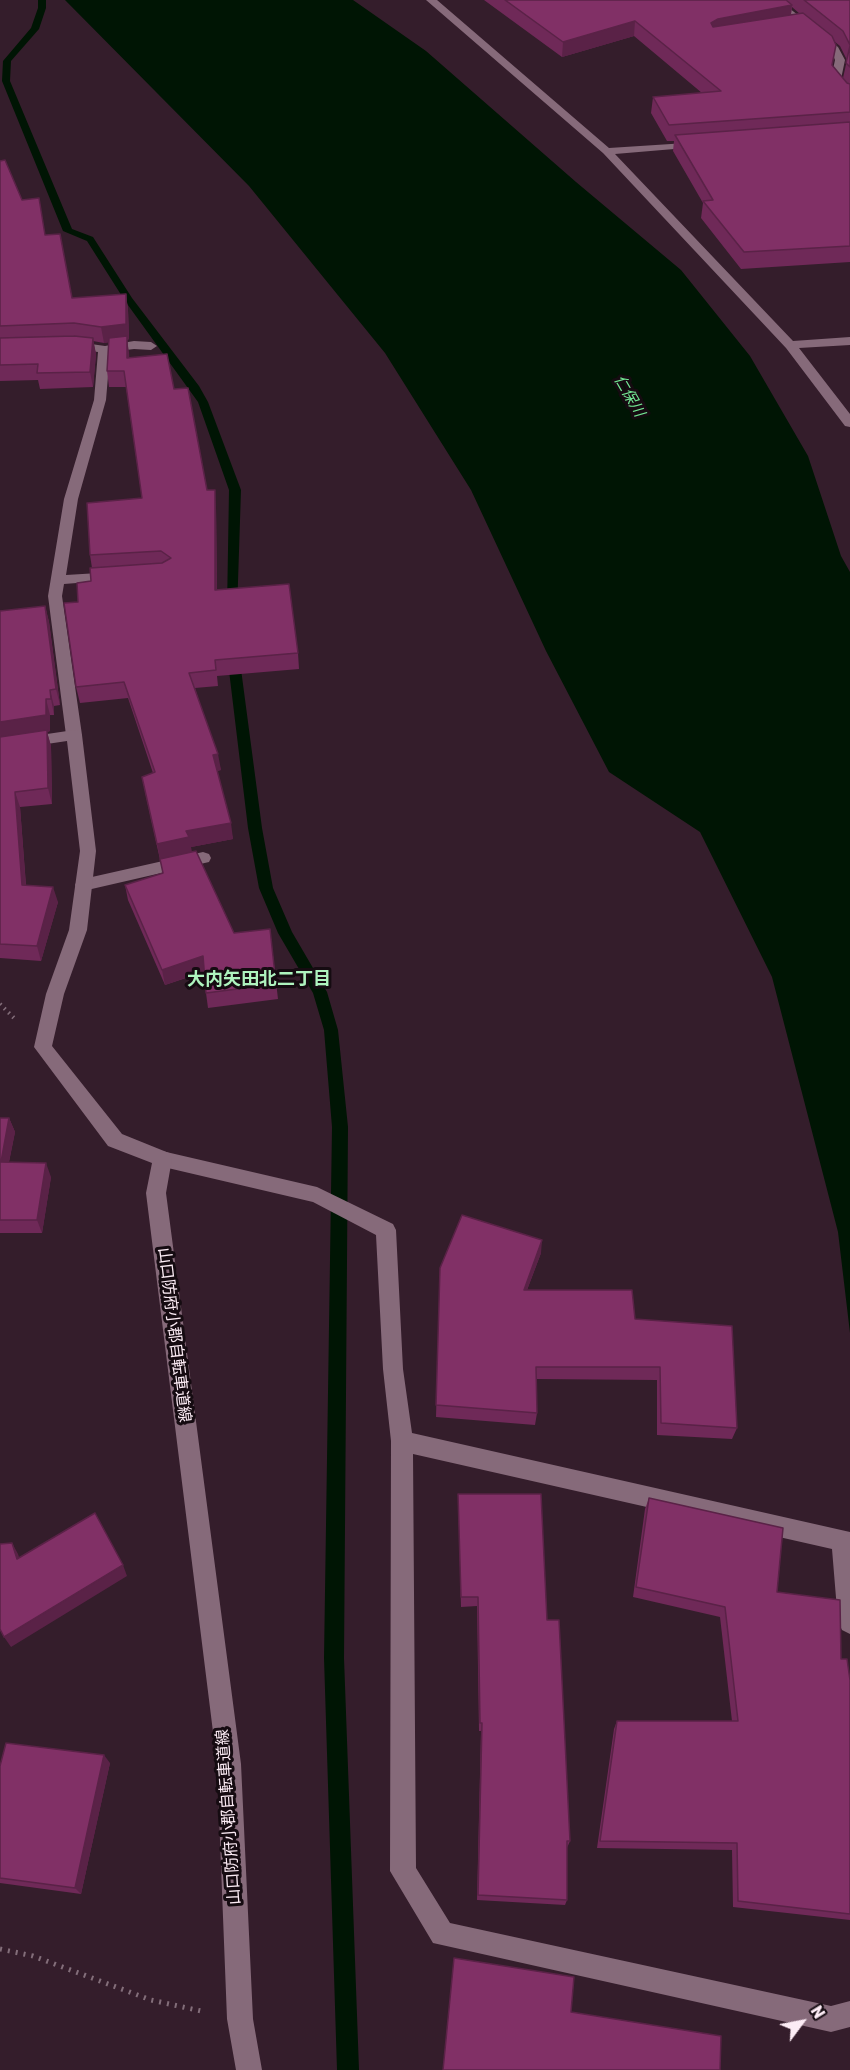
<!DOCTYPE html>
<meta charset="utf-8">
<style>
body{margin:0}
#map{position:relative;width:850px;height:2070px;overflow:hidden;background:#341d2b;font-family:Rubik,sans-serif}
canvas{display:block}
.north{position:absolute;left:772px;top:1992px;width:60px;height:60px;-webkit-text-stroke:4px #150b11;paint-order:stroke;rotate:58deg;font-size:16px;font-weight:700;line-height:24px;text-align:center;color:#fcecf5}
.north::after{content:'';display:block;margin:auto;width:21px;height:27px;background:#fcecf5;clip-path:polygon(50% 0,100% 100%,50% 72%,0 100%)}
</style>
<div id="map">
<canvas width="850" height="2070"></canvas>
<div class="north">N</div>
</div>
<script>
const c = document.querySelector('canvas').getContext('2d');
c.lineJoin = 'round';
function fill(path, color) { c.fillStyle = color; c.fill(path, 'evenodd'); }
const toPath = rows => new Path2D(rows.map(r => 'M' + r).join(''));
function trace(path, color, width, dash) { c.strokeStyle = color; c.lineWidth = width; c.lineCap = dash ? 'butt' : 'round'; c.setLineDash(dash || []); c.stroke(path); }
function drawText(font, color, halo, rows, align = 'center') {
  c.font = font + ' Rubik,"Noto Sans JP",sans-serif'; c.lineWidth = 6; c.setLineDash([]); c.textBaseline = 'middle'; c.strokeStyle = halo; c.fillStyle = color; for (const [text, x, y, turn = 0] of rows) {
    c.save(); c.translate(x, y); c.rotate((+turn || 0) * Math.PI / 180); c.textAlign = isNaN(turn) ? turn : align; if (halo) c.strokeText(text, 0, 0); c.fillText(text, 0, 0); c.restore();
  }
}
fill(toPath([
 [65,0,353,0,426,51,576,182,681,270,750,356,808,456,841,556,850,572,850,1333,838,1232,772,977,700,832,609,772,546,651,471,490,385,353,249,186]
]), '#001504');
fill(toPath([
 [38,0,46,0,46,8,39,29,11,61,10,81,72,229,93,237,132,298,199,386,208,402,241,490,237,612,233,613,227,609,229,490,198,402,125,301,87,241,63,231,2,81,3,61,31,28,38,8,38,0],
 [233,650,239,654,262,828,273,888,292,932,327,992,338,1030,348,1127,344,1658,359,2070,337,2070,324,1658,332,1127,324,1030,313,993,278,933,259,888,248,828,227,654,233,650]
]), '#001504');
trace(toPath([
 [0,1004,14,1018]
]), '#836e7a', 4, [1.5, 4.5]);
trace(toPath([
 [0,1949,33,1956,151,2000,201,2011]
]), '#836e7a', 5, [2, 6]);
fill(toPath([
 [426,0,437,0,609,148,702,142,702,146,698,147,615,154,793,341,850,337,850,345,799,348,850,414,850,427,845,426,786,348,603,153,426,0],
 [768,0,779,0,838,47,845,60,841,79,850,89,850,98,846,97,831,79,835,60,831,50,768,0],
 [70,341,105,346,134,341,151,342,157,346,151,350,134,349,110,352,106,400,78,499,66,575,115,572,122,576,115,580,64,584,62,596,82,735,79,739,74,740,69,739,66,735,48,596,64,499,94,400,98,352,66,348,64,345,70,341],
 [203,852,209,854,211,858,209,862,83,891,77,889,75,885,77,881,83,879,203,852],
 [162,1151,317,1187,393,1224,396,1230,403,1369,412,1433,850,1532,850,1634,842,1630,838,1622,832,1549,413,1454,416,1868,450,1923,831,2006,850,2001,850,2027,831,2032,433,1943,390,1871,391,1441,383,1369,376,1235,313,1202,155,1165,152,1159,155,1153,162,1151]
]), '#866a7a');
fill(toPath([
 [74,730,79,731,82,735,96,851,87,930,64,994,52,1046,122,1134,169,1153,172,1159,166,1193,241,1764,253,2019,262,2070,236,2070,227,2019,217,1764,146,1193,152,1163,108,1146,34,1047,46,994,69,930,80,851,67,741,0,751,0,741,74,730]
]), '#866a7a');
fill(toPath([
 [484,0,850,0,850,262,741,269,701,218,703,203,673,151,674,141,667,141,651,113,653,97,702,93,634,36,562,57],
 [792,7,800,14,791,15],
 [834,41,840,46,847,60,843,78,832,65],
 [0,161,22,200,39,198,45,235,72,298,126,294,128,310,129,339,127,340,129,358,174,389,207,490,216,506,217,590,298,653,299,669,217,676,218,686,195,688,221,770,217,771,233,839,191,847,191,852,234,933,270,929,278,999,208,1008,206,993,204,972,165,985,128,900,125,885,163,873,145,792,153,773,128,698,80,703,76,687,78,602,91,581,92,568,90,555,142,498,126,387,109,387,107,371,109,342,104,343,93,341,96,354,93,387,40,389,38,380,0,381],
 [45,606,49,622,60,705,54,706,54,715,50,715,50,731,47,732,51,746,52,804,20,807,26,885,58,902,41,961,0,958,0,611],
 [0,1118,9,1118,15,1132,9,1162,51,1177,42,1233,0,1233],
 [541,1253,527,1290,635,1319,737,1428,732,1439,657,1435,657,1380,536,1379,537,1413,535,1425,436,1417,440,1268],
 [458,1494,547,1620,570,1841,567,1848,567,1900,565,1905,477,1900,481,1731,479,1731,477,1606,461,1607],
 [649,1498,777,1592,841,1659,850,1680,850,1920,733,1907,732,1850,597,1848,614,1729,617,1721,732,1721,720,1617,633,1597,645,1509],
 [110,1763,81,1894,0,1883,0,1766]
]), '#6f2958');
fill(toPath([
 [792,5,790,21,716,34,711,23,718,19],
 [635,21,634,36,562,57,563,42],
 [126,294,128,310,129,339,127,340,129,352,130,374,127,358,127,340,104,343,101,327],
 [93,338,96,354,93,387,90,372],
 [215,490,216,506,217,606,215,590],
 [45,606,49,622,60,705,56,689],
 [50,690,54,706,54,715,51,699],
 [46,699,50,715,50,731,47,732,51,746,52,804,48,788,0,739,0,722],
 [218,754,221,770,215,771,213,755],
 [15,792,20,807,27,901,22,885],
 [231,823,233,839,191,847,192,852,160,859,157,844,186,831],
 [53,887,58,902,41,961,37,946],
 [203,956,205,971,165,985,162,970],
 [9,1118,15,1132,6,1176,1,1162],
 [46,1163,51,1177,42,1233,37,1220],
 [542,1240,541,1253,522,1303,524,1290],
 [12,1543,18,1554,23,1569,17,1559],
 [123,1565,127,1576,11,1647,4,1637],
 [104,1755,110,1763,81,1894,75,1888]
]), '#5a2247');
const building = toPath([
 [505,0,786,0,792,5,718,19,711,23,713,27,803,13,832,36,836,45,832,65,847,83,850,84,850,112,669,125,653,97,721,91,635,21,563,42,505,0],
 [804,0,850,0,850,45,843,31,804,0],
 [850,46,850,67,846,63,850,46],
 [850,122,850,246,744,252,703,201,713,200,675,135,850,122],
 [5,160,22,200,39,198,45,235,60,234,72,298,126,294,126,324,101,327,74,323,0,326,0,161,5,160],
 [74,336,93,338,90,372,37,373,38,364,0,365,0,338,74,336],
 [127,336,127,358,167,354,174,389,188,388,207,490,215,490,215,590,289,584,298,653,215,660,216,670,189,673,218,754,213,755,231,823,186,831,189,837,157,844,142,777,155,772,124,682,76,687,64,603,78,602,77,583,91,581,90,568,162,563,171,558,161,551,90,555,87,503,142,498,124,371,107,371,109,338,127,336],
 [45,606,56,689,50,690,51,699,46,699,46,715,0,722,0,611,45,606],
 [47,730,48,788,15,792,22,885,53,887,37,946,0,944,0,737,47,730],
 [196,851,234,933,270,929,276,984,206,993,203,956,162,970,125,885,163,873,160,859,196,851],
 [0,1118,9,1118,1,1162,46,1163,37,1220,0,1220,0,1118],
 [462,1215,542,1240,524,1290,632,1290,635,1319,732,1326,737,1428,661,1423,660,1367,536,1367,537,1413,436,1405,440,1268,462,1215],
 [458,1494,541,1494,547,1620,559,1620,570,1841,567,1841,567,1900,478,1895,482,1723,480,1723,478,1597,461,1597,458,1494],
 [649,1498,783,1528,777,1592,840,1600,841,1659,847,1659,850,1680,850,1914,738,1901,737,1843,600,1841,617,1721,738,1721,725,1607,636,1587,649,1498],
 [95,1513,123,1565,4,1637,0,1629,0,1544,12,1543,17,1559,95,1513],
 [6,1743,104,1755,75,1888,0,1878,0,1766,6,1743],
 [454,1958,574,1977,571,2012,721,2036,720,2070,443,2070,454,1958]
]);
fill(building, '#813066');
trace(building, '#5a2247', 1.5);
drawText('italic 15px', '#73e894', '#150b11', [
 ["仁保川",629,396,60]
]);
drawText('16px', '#fcecf5', '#150b11', [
 ["山口防府小郡自転車道線",174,1335,83],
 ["山口防府小郡自転車道線",229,1817,-94]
]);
drawText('bold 18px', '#aef3be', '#150b11', [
 ["大内矢田北二丁目",259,980]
]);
</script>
